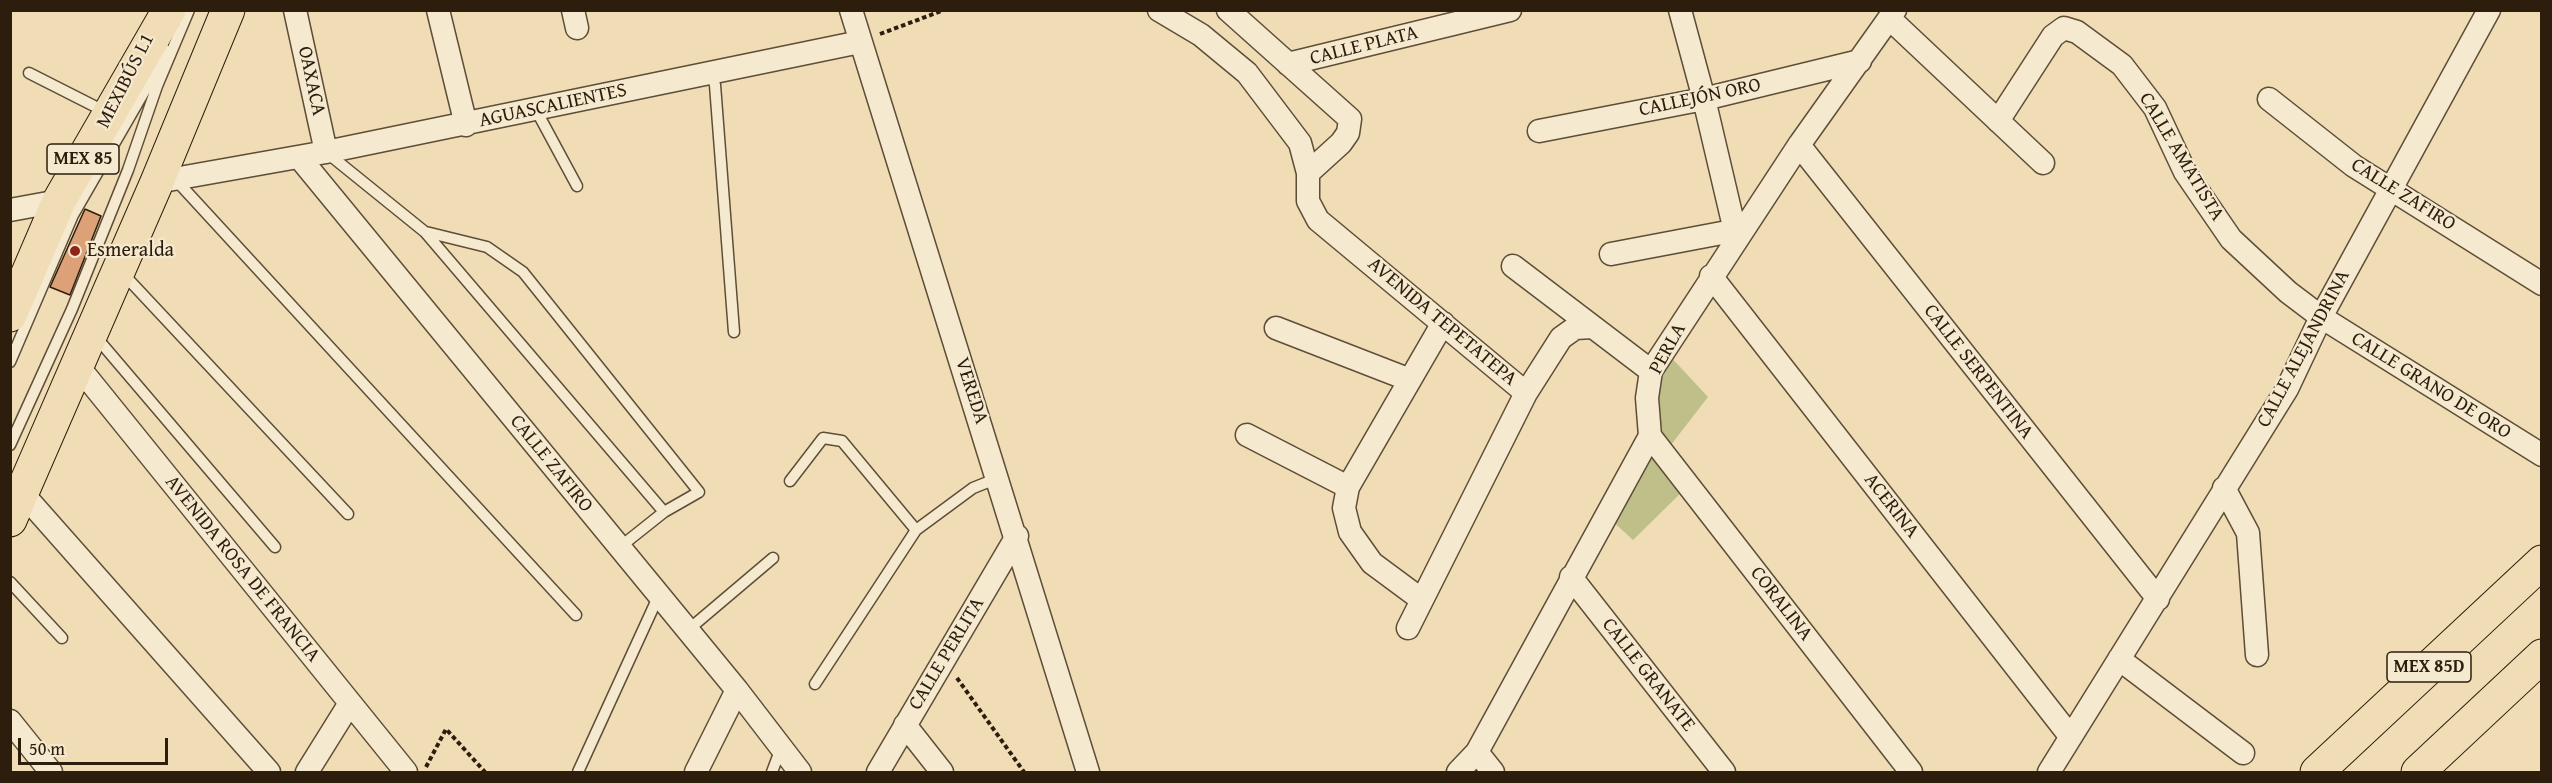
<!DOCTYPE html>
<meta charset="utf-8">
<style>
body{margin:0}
#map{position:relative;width:2552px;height:783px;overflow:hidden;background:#f0ddb6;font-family:"Gentium Book Plus",serif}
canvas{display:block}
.frame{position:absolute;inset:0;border:12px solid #2d1d0d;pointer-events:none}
.scale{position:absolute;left:18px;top:738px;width:150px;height:27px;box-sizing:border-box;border:3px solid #2d1d0d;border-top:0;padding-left:8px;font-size:18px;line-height:21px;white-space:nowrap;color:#2d1d0d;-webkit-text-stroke:4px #f5e9d0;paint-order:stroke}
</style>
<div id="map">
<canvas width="2552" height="783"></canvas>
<div class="frame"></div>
<div class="scale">50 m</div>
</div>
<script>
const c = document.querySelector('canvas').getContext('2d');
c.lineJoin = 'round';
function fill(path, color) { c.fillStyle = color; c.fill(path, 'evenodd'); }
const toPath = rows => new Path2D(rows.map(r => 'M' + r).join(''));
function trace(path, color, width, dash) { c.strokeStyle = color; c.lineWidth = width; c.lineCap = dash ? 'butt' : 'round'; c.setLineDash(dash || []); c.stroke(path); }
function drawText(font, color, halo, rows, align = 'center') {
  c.font = font + ' "Gentium Book Plus",serif'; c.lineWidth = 4.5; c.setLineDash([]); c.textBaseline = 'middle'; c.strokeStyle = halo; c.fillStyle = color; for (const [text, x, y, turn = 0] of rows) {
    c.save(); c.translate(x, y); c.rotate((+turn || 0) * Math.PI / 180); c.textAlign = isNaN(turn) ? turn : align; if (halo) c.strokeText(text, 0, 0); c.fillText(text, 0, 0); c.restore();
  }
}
fill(toPath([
 [1669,355,1708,397,1667,450,1655,432,1650,398],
 [1651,442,1686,488,1633,540,1609,518]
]), '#bfbf8a');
const building = toPath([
 [85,209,101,216,70,295,50,287,85,209]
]);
fill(building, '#dca177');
trace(building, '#2d1d0d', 1.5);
const lane = toPath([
 [29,73,106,112],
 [711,73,715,85,734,332],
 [536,110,577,186],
 [326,152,425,232,664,512,620,547],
 [175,179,576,615],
 [426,232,487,247,523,272,699,492,664,512],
 [121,274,128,279,348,514],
 [96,337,275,547],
 [10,362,73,215,148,85,164,49],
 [10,445,72,309,128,170,157,86,189,10],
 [790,481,823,438,842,441,916,530],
 [10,582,62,638],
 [688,630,773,558],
 [815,684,916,530,973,488,998,478],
 [578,772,659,595],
 [772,772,781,748]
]);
const street = toPath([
 [295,10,326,152],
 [438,10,466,125],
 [573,10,577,28],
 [851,10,1088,772],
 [1159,10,1201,35,1247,73,1300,143,1308,173,1308,201,1318,220,1526,393],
 [1228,10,1350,119,1348,133,1341,143,1308,173],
 [1680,10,1704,99,1735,231],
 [1890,19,2043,163],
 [1288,64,1510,10],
 [2269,99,2354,166,2542,284],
 [1998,121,2053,36,2064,28,2077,32,2122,65,2155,108,2185,172,2231,239,2288,292,2321,317,2542,455],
 [1539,131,1704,99,1860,61],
 [1799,145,2158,599],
 [299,157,737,690,800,772],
 [157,182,326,152,860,42],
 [10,210,59,201],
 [1611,254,1743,229],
 [1513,266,1651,371],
 [1711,276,2070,736],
 [1276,328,1410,380],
 [77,365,406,772],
 [1247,435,1348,487],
 [1650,436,1911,772],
 [2224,488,2248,533,2257,655],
 [23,494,269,772],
 [1571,577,1724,772],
 [1422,600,1372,563,1350,532,1344,508,1348,487,1443,323],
 [1408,628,1526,393,1561,338,1575,328,1593,327],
 [2119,659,2243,753],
 [10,721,51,772],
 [905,725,942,772],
 [1477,752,1493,772],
 [307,772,350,703],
 [696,772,737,690],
 [878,772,1017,536],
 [1458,772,1477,752,1650,436,1647,398,1651,371,1799,145,1895,10],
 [2049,772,2287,389,2321,317,2489,10]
]);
const primary = toPath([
 [10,315,59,201,169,10],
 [10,520,157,182,228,10]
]);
const highway = toPath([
 [2317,772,2542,562],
 [2418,772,2542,656]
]);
trace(lane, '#5e4d37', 13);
trace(street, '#5e4d37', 25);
trace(primary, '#2d1d0d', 35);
trace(highway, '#2d1d0d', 35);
trace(toPath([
 [880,34,944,10],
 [957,678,1024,772],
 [426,767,446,729,485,772]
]), '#2d1d0d', 4, [4.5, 3]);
trace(lane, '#f5e9d0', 10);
trace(street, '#f5e9d0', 22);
trace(primary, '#f0ddb6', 33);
trace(highway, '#f0ddb6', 33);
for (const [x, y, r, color] of [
 [75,251,6,"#8f2418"]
]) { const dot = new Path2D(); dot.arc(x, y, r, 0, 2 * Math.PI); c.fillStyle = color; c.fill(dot); trace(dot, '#f5e9d0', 2); }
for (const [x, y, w] of [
 [83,159,72],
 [2429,667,84]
]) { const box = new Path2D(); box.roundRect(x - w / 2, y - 15, w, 30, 4.5); c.fillStyle = '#f5e9d0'; c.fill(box); trace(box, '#2d1d0d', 1.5); }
drawText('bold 18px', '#2d1d0d', null, [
 ["MEX 85",83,159],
 ["MEX 85D",2429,667]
]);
drawText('20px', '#2d1d0d', '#f5e9d0', [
 ["CALLE PLATA",1364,46,-14],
 ["MEXIBÚS L1",126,81,-63],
 ["OAXACA",311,81,78],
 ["CALLEJÓN ORO",1700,98,-12],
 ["AGUASCALIENTES",553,106,-12],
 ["CALLE AMATISTA",2181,157,59],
 ["CALLE ZAFIRO",2403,195,32],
 ["AVENIDA TEPETATEPA",1442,322,40],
 ["PERLA",1668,349,-61],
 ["CALLE ALEJANDRINA",2304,349,-62],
 ["CALLE SERPENTINA",1978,372,52],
 ["CALLE GRANO DE ORO",2431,386,32],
 ["VEREDA",971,391,72],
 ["CALLE ZAFIRO",551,464,51],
 ["ACERINA",1891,506,52],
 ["AVENIDA ROSA DE FRANCIA",242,569,51],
 ["CORALINA",1781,604,52],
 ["CALLE PERLITA",947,654,-59],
 ["CALLE GRANATE",1648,675,52]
]);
drawText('20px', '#2d1d0d', '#f5e9d0', [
 ["Esmeralda",87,251]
], 'left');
</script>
